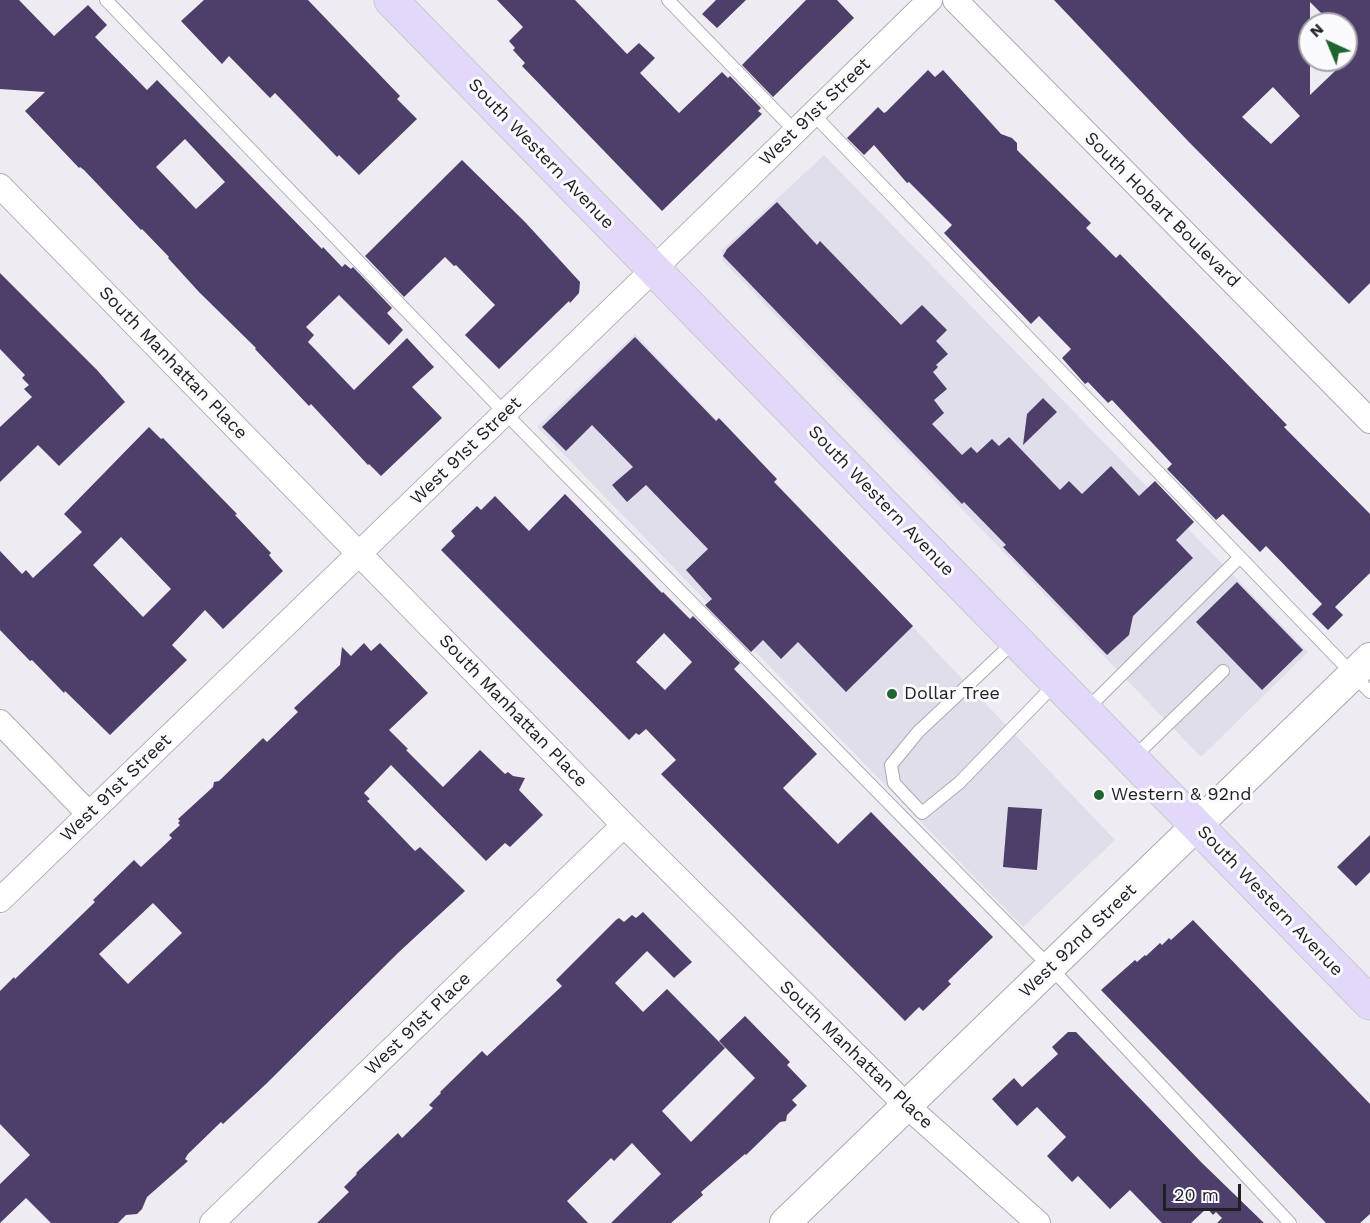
<!DOCTYPE html>
<style>
body{margin:0}
#map{position:relative;width:1370px;height:1223px;overflow:hidden;background:#eeecf2;font-family:"Work Sans",sans-serif}
canvas{display:block}
.north{position:absolute;left:1298px;top:12px;width:60px;height:60px;box-sizing:border-box;background:#fbfaff;border:2px solid #a4a3a7;border-radius:50%;rotate:316deg;font-size:16px;font-weight:700;line-height:24px;text-align:center;color:#212123}
.north::after{content:'';display:block;margin:auto;width:21px;height:27px;background:#206530;clip-path:polygon(50% 0,100% 100%,50% 72%,0 100%)}
.scale{position:absolute;left:1163px;top:1184px;width:78px;height:27px;box-sizing:border-box;border:3px solid #212123;border-top:0;padding-left:8px;font-size:18px;line-height:21px;white-space:nowrap;color:#212123;-webkit-text-stroke:4px #fbfaff;paint-order:stroke}
</style>
<div id="map">
<canvas width="1370" height="1223"></canvas>
<div class="north">N</div>
<div class="scale">20 m</div>
</div>
<script>
const c = document.querySelector('canvas').getContext('2d');
c.lineJoin = 'round';
function fill(path, color) { c.fillStyle = color; c.fill(path, 'evenodd'); }
const toPath = rows => new Path2D(rows.map(r => 'M' + r).join(''));
function trace(path, color, width, dash) { c.strokeStyle = color; c.lineWidth = width; c.lineCap = dash ? 'butt' : 'round'; c.setLineDash(dash || []); c.stroke(path); }
function drawText(font, color, halo, rows, align = 'center') {
  c.font = font + ' "Work Sans",sans-serif'; c.lineWidth = 6; c.setLineDash([]); c.textBaseline = 'middle'; c.strokeStyle = halo; c.fillStyle = color; for (const [text, x, y, turn = 0] of rows) {
    c.save(); c.translate(x, y); c.rotate((+turn || 0) * Math.PI / 180); c.textAlign = isNaN(turn) ? turn : align; if (halo) c.strokeText(text, 0, 0); c.fillText(text, 0, 0); c.restore();
  }
}
fill(toPath([
 [824,155,1308,652,1201,757,722,260,722,250],
 [635,334,1115,840,1023,927,537,427]
]), '#e1deeb');
fill(toPath([
 [0,0,19,0,54,36,88,5,107,25,95,37,147,90,157,80,322,249,323,247,342,267,345,264,351,269,353,267,392,308,387,313,403,330,389,345,339,295,306,327,314,335,308,342,354,390,407,338,434,367,412,387,442,418,381,476,369,464,368,465,311,404,309,406,255,349,256,348,199,292,168,258,169,257,142,229,141,230,84,170,80,167,79,168,25,111,45,92,0,89],
 [185,139,225,182,196,209,156,167],
 [204,0,308,0,400,96,397,99,417,119,359,175,339,155,337,157,275,93,270,98,229,56,222,64,181,21],
 [497,0,575,0,627,54,639,43,655,58,640,73,679,113,722,72,728,78,730,76,761,108,758,111,762,114,662,211,522,66,525,63,513,50,515,48,509,41,523,27],
 [716,0,746,0,717,28,702,14],
 [806,0,837,0,854,18,773,97,742,65],
 [1054,0,1370,0,1370,283,1349,304,1187,140],
 [1310,2,1332,24,1346,24,1346,39,1357,50,1310,95],
 [1273,87,1300,116,1271,144,1242,117],
 [928,70,935,77,943,70,1001,134,1012,138,1017,143,1017,150,1091,223,1086,228,1116,258,1120,254,1287,425,1284,427,1370,514,1370,573,1335,607,1343,615,1328,630,1312,614,1322,604,1266,546,1260,552,1223,514,1216,520,1167,469,1172,464,1112,400,1108,403,1088,382,1085,384,1062,358,1071,349,1039,316,1031,324,944,233,952,225,909,182,907,183,874,145,864,155,847,138,878,107,884,113,886,112],
 [462,160,525,222,580,282,579,293,570,303,569,301,499,369,465,335,495,305,456,265,454,266,445,257,404,297,365,256],
 [777,202,817,245,820,241,901,325,922,305,947,330,936,341,948,354,936,365,938,367,933,372,947,389,934,400,944,413,932,424,962,455,971,447,977,453,992,439,999,446,1009,437,1060,490,1069,481,1082,494,1111,466,1139,496,1155,481,1194,522,1176,540,1193,558,1133,616,1129,635,1107,655,1003,547,1006,545,964,502,962,504,723,256,727,249],
 [0,273,97,370,125,402,59,466,38,445,0,482,0,427,32,397,24,389,29,385,22,378,25,375,0,349],
 [635,337,716,421,719,418,777,479,774,482,913,626,846,692,798,642,781,659,763,640,751,652,705,605,712,599,686,570,708,549,646,485,627,502,612,485,633,467,592,425,566,451,542,427],
 [1043,398,1057,412,1023,445,1027,414],
 [149,427,161,439,163,438,237,514,235,515,271,553,269,555,272,559,283,571,223,629,205,610,172,645,187,660,110,735,65,691,64,693,32,660,30,661,0,630,0,551,22,574,26,570,33,578,82,532,64,514],
 [121,537,171,589,143,617,93,565],
 [565,494,662,593,663,592,690,619,693,616,740,663,734,669,817,754,783,788,838,844,871,812,993,937,948,981,951,984,923,1011,919,1007,905,1021,661,774,676,760,646,729,639,735,636,733,629,740,441,550,455,536,451,531,477,506,481,510,495,496,529,531],
 [664,633,692,662,665,690,636,662],
 [1237,582,1303,650,1262,690,1196,622],
 [364,643,371,651,380,643,428,693,389,730,408,749,406,750,443,787,480,750,505,774,508,772,513,776,525,778,519,790,543,815,510,847,505,843,486,861,391,765,364,793,370,799,367,801,415,851,420,847,465,891,399,952,266,1084,223,1124,221,1122,188,1154,185,1159,188,1161,147,1197,142,1209,137,1214,126,1215,118,1223,51,1223,26,1198,0,1223,0,1184,30,1155,0,1124,0,991,14,977,15,979,95,902,93,900,134,860,141,867,172,838,169,835,180,825,178,823,180,821,178,819,213,787,214,782,219,781,263,738,267,742,298,712,294,708,340,665,342,647,351,656],
 [153,903,182,933,128,984,99,954],
 [1008,807,1042,809,1037,870,1003,867],
 [1370,835,1370,872,1356,886,1337,867],
 [643,912,692,962,674,978,647,951,615,983,643,1012,667,989,725,1048,662,1111,691,1142,755,1078,719,1041,745,1016,790,1062,787,1065,807,1086,792,1100,797,1105,787,1115,786,1121,780,1122,746,1155,745,1154,701,1192,703,1195,671,1223,611,1223,661,1174,632,1143,614,1161,611,1158,567,1201,588,1223,317,1223,349,1192,344,1187,357,1174,356,1173,398,1133,402,1138,433,1108,429,1105,441,1093,440,1092,482,1051,487,1056,562,986,556,980,616,920,619,918,624,922,632,915,636,918],
 [1193,920,1370,1104,1370,1214,1360,1223,1326,1223,1101,990,1135,960,1137,962,1145,955,1146,956,1160,943,1162,945,1169,938,1171,940],
 [1068,1032,1076,1032,1202,1163,1264,1223,1217,1223,1222,1218,1216,1212,1213,1215,1207,1208,1191,1223,1162,1223,1130,1190,1110,1209,1078,1176,1072,1182,1047,1156,1066,1137,1037,1107,1017,1126,992,1099,1014,1078,1022,1087,1058,1054,1052,1047]
]), '#4d3f6a');
const service = toPath([
 [106,0,505,413,1050,967,1290,1223],
 [668,0,795,131],
 [813,114,1370,692],
 [1016,640,918,732,891,765,894,783,922,813,959,783,1056,683],
 [1086,710,1240,557],
 [1133,758,1223,671]
]);
const minor = toPath([
 [955,0,1370,421],
 [0,186,624,825,907,1106,1038,1223],
 [0,722,89,814],
 [0,900,653,270,930,0],
 [212,1223,624,825]
]);
const tertiary = toPath([
 [785,1223,1370,658]
]);
const primary = toPath([
 [391,0,1370,1003]
]);
trace(service, '#acaab0', 14);
trace(minor, '#acaab0', 26);
trace(tertiary, '#acaab0', 32);
trace(primary, '#cacaca', 35);
trace(service, '#fff', 12);
trace(minor, '#fff', 24);
trace(tertiary, '#fff', 30);
trace(primary, '#e2d9fa', 33);
for (const [x, y, r, color] of [
 [892,694,6,"#206530"],
 [1099,795,6,"#206530"]
]) { const dot = new Path2D(); dot.arc(x, y, r, 0, 2 * Math.PI); c.fillStyle = color; c.fill(dot); trace(dot, '#fbfaff', 2); }
drawText('18px', '#212123', '#fbfaff', [
 ["West 91st Street",815,112,-44],
 ["South Western Avenue",541,154,46],
 ["South Hobart Boulevard",1162,210,45],
 ["South Manhattan Place",173,363,46],
 ["West 91st Street",466,451,-44],
 ["South Western Avenue",881,501,46],
 ["South Manhattan Place",513,711,46],
 ["West 91st Street",116,788,-44],
 ["South Western Avenue",1270,901,46],
 ["West 92nd Street",1078,941,-44],
 ["West 91st Place",418,1024,-44],
 ["South Manhattan Place",856,1055,44]
]);
drawText('18px', '#212123', '#fbfaff', [
 ["Dollar Tree",904,694],
 ["Western & 92nd",1111,795]
], 'left');
</script>
